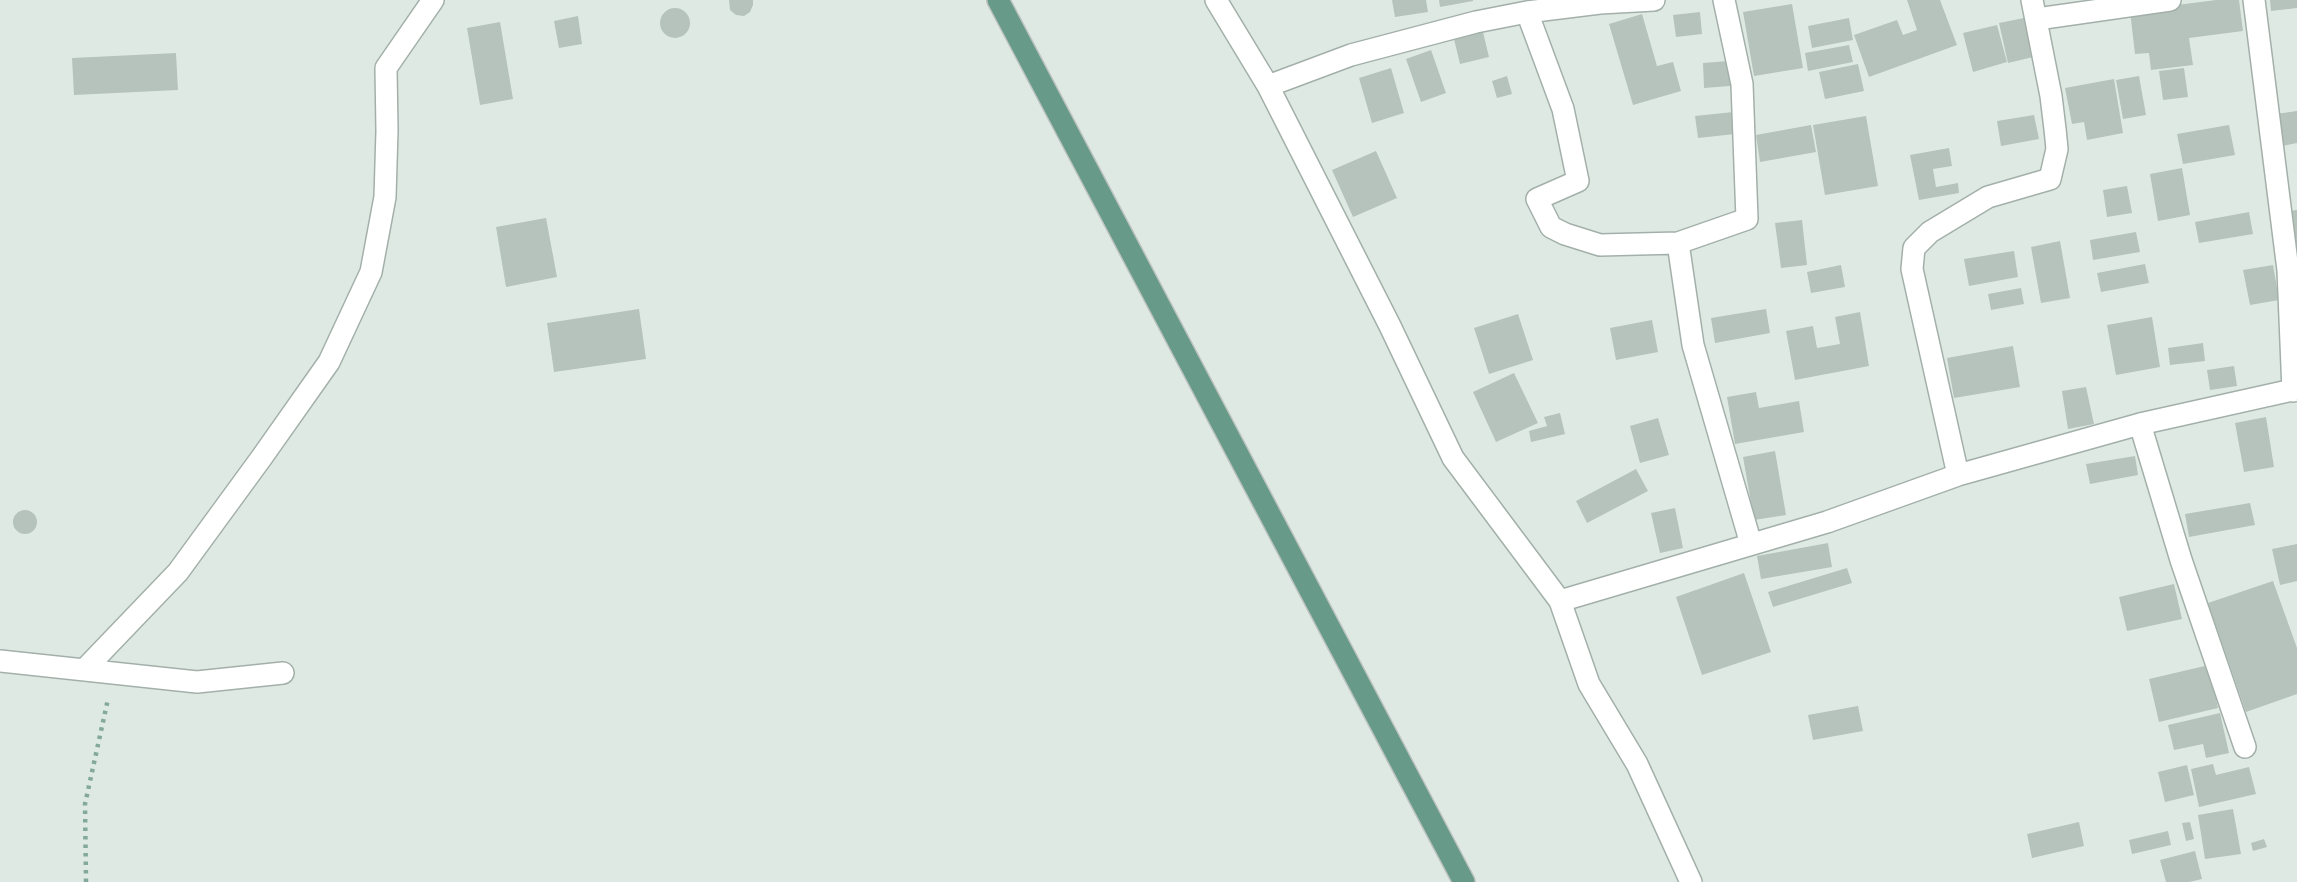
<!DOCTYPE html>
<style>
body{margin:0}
canvas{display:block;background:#dfe9e4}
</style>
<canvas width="2297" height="882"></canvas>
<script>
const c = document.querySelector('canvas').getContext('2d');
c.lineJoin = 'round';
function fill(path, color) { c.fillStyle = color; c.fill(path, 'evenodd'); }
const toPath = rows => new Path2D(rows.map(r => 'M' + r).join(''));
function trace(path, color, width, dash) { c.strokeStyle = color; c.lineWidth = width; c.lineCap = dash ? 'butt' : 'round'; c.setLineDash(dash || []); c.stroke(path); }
fill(toPath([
 [729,0,753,0,753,5,750,12,744,16,736,15,730,10],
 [1392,0,1426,0,1428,12,1395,17],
 [1439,0,1473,0,1473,1,1440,7],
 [1907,0,1940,0,1957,45,1869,77,1854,35,1897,20,1903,35,1917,30],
 [2216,0,2239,0,2243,31,2189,38,2193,65,2151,70,2149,53,2135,54,2130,11],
 [2270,0,2297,0,2297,8,2271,11],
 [1792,4,1803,68,1754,76,1743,12],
 '660 23a15 15 0 1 1 30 0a15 15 0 1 1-30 0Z',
 [1700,12,1702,34,1676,37,1673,15],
 [1642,14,1657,66,1673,62,1681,91,1633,105,1609,24],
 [578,16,582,44,559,48,554,21],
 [1849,18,1853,40,1812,48,1808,26],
 [2024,18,2033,57,2008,63,1999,23],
 [500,22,513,99,480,105,467,28],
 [1997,25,2007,62,1973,72,1963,33],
 [1483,32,1489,57,1460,64,1454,39],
 [1849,45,1853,62,1808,71,1805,53],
 [1431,50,1446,93,1421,102,1406,59],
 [176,53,178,90,74,95,72,58],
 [1729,61,1730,86,1704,88,1703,63],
 [1858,64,1864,91,1825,99,1819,72],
 [1391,68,1404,113,1372,123,1359,78],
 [2184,68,2188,97,2163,100,2159,71],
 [1507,76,1512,94,1497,98,1492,81],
 [2139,76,2146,115,2123,119,2116,80],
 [2114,79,2123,133,2087,140,2084,122,2072,124,2065,88],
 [2297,111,2297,143,2282,146,2276,114],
 [1733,112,1735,134,1698,138,1695,116],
 [2034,115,2039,139,2001,146,1997,121],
 [1866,116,1878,186,1825,195,1813,125],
 [1811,125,1816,152,1760,162,1756,135],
 [2229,125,2235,155,2183,164,2177,134],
 [1949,148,1952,166,1933,169,1936,187,1958,183,1959,193,1919,200,1910,155],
 [1376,151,1397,198,1353,217,1332,170],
 [2182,168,2190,215,2158,221,2150,174],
 [2127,186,2132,213,2107,217,2103,190],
 [2297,210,2297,251,2296,251,2289,211],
 [2249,212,2253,234,2199,243,2195,222],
 [546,218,557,277,506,287,496,227],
 [1802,220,1807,265,1781,268,1775,223],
 [2136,232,2140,252,2093,260,2090,240],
 [2060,241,2070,298,2041,303,2031,247],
 [2014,251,2018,277,1969,286,1964,259],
 [2145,264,2149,283,2101,292,2097,273],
 [1841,265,1845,287,1811,293,1807,272],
 [2273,265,2279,300,2250,305,2243,270],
 [2021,288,2024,304,1991,310,1988,294],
 [639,309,646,359,554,372,547,323],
 [1766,309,1770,333,1715,343,1711,318],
 [1860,312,1869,366,1795,380,1786,331,1813,326,1817,348,1840,344,1835,317],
 [1518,314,1533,360,1489,374,1474,328],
 [2152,317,2160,367,2116,375,2107,325],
 [1652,320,1658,352,1616,360,1610,328],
 [2203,343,2205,361,2170,365,2168,348],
 [2013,346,2020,387,1954,398,1947,358],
 [2234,366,2237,386,2210,390,2207,370],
 [1514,373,1538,423,1496,442,1473,392],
 [2086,387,2094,424,2068,429,2062,391],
 [1756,392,1759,408,1799,401,1804,432,1735,444,1727,397],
 [1560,413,1565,434,1531,442,1529,431,1547,426,1544,417],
 [2266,417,2274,467,2244,472,2235,423],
 [1658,418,1669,455,1640,463,1630,426],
 [1775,451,1786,515,1754,520,1743,457],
 [2135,456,2138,475,2090,484,2086,464],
 [1636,469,1648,491,1587,523,1576,501],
 [2250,503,2255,525,2189,537,2185,514],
 [1675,508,1683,548,1660,553,1651,513],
 '13 522a12 12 0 1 1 24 0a12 12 0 1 1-24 0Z',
 [1828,543,1832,567,1761,579,1757,556],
 [2297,544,2297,581,2280,585,2272,549],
 [1847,568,1852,583,1773,607,1768,592],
 [1744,573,1771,652,1702,675,1676,597],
 [2273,581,2297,648,2297,694,2246,712,2208,603],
 [2174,584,2182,619,2127,631,2119,597],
 [2209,665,2218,708,2159,722,2149,679],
 [1858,706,1863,731,1813,740,1808,715],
 [2220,713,2229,753,2206,758,2203,744,2174,750,2168,725],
 [2213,764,2216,775,2249,767,2256,794,2199,807,2191,769],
 [2187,765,2194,795,2165,802,2158,772],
 [2233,809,2241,854,2205,859,2198,815],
 [2079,822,2084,846,2032,858,2027,834],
 [2190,822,2194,839,2186,841,2182,823],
 [2168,831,2171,845,2132,854,2129,840],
 [2264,839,2267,847,2253,851,2251,843],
 [2195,851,2202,879,2189,882,2166,882,2160,860]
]), '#b5c3bc');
const minor = toPath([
 [1216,0,1268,86,1390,326,1453,458,1560,601,1589,684,1637,764,1691,882],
 [2254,0,2288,270,2293,391],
 [1527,12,1563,109,1578,181,1537,199,1551,227,1565,234,1600,245,1678,243,1693,345,1751,544],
 [2037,19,2170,0],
 [1268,86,1351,55,1476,22,1527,12,1600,3,1654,0],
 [1678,243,1747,219,1742,84,1724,0],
 [2140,424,2181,560,2245,747],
 [1958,475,1912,269,1914,248,1930,232,1988,197,2050,179,2057,149,2055,129,2051,96,2032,0],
 [1560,601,1827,522,1958,475,2140,424,2297,389],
 [0,661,197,682,283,673],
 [85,669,178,572,262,457,329,362,371,272,385,197,387,131,386,68,433,0]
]);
const major = toPath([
 [998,0,1464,882]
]);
trace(minor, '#a3b0aa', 24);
trace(major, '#bdc3c1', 24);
trace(toPath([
 [86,882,85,804,108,699]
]), '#82a99a', 4.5, [3.5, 5]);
trace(minor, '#fff', 21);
trace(major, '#689a8a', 21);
</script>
